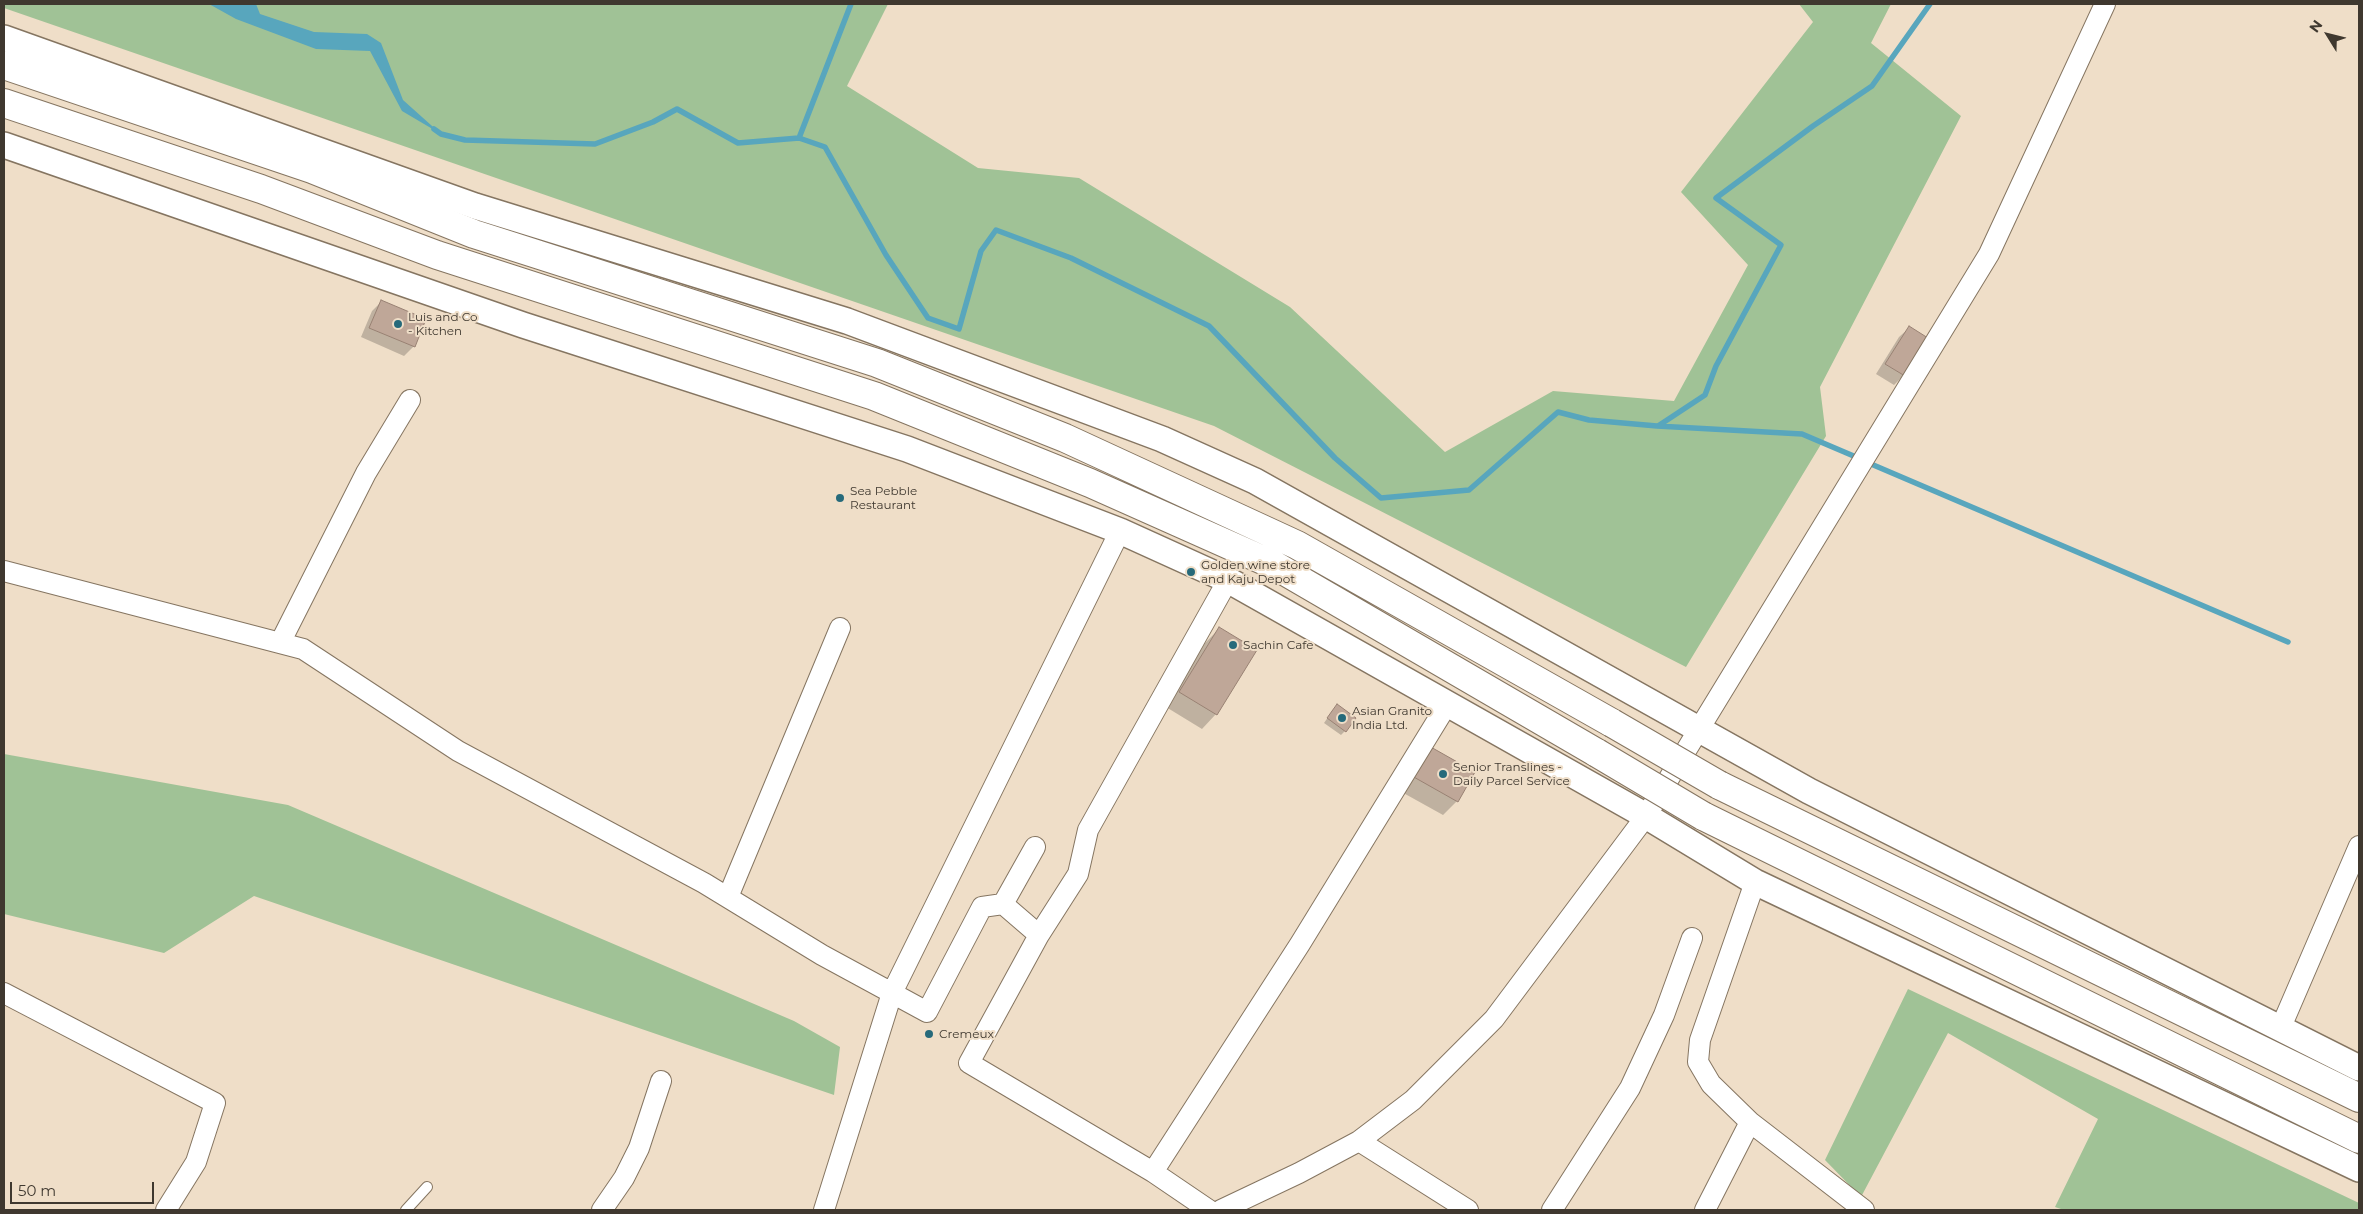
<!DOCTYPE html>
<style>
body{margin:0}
#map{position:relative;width:2363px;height:1214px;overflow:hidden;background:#efdec8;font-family:Montserrat,sans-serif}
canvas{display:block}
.frame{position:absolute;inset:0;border:5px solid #3f382f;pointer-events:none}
.north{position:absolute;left:2303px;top:10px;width:50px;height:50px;-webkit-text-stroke:4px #efdec8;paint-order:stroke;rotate:306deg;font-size:14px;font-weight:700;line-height:20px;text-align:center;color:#3f382f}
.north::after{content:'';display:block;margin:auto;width:18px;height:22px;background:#3f382f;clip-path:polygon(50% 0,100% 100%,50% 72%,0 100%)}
.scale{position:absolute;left:10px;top:1182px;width:144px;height:22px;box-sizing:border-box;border:2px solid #3f382f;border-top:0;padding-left:6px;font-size:15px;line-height:18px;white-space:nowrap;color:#3f382f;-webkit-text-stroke:4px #efdec8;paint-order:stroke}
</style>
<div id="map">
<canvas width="2363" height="1214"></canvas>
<div class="frame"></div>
<div class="north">N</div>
<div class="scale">50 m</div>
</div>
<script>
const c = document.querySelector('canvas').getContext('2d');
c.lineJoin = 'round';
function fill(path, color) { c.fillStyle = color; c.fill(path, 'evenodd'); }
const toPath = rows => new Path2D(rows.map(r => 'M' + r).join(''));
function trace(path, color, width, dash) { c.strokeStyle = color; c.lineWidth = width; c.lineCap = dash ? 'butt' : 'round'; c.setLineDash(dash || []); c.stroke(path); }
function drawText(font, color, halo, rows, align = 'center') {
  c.font = font + ' Montserrat,sans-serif'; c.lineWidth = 4; c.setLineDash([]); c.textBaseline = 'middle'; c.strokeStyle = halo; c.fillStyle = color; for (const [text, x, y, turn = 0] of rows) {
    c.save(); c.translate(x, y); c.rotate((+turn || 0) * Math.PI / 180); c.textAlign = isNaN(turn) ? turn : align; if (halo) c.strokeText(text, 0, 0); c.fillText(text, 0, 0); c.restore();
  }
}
fill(toPath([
 [4,4,888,4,847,86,978,168,1079,178,1290,307,1445,452,1553,391,1674,401,1748,265,1681,192,1813,22,1799,4,1891,4,1871,43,1961,116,1820,387,1826,436,1686,667,1214,426,4,8],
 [4,754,288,805,794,1021,840,1047,834,1095,254,896,164,953,4,914],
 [1908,989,2359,1203,2359,1210,2064,1210,2055,1207,2098,1119,1948,1033,1861,1197,1825,1160]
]), '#a0c296');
fill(toPath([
 [209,4,256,4,260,14,314,32,367,34,381,43,403,100,441,134,402,111,370,51,316,49,236,19]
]), '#58a6bd');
fill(toPath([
 [381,302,414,346,404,356,361,337,372,311],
 [1909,328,1904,375,1894,385,1876,374,1899,337],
 [1219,629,1216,714,1202,729,1166,707,1205,643],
 [1333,710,1345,731,1341,735,1324,723],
 [1414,762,1457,801,1443,815,1398,790]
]), '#0003');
trace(toPath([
 [434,129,441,134,465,140,595,144,653,122,677,109,738,143,799,138,825,147,886,255,928,318,959,329,981,251,996,230,1071,258,1209,326,1335,458,1381,498,1469,490,1558,412,1589,420,1657,426,1802,434,1856,457],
 [799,138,851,4],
 [1658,426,1705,395,1716,366,1781,245,1716,198,1813,126,1872,86,1930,4],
 [1871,464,2288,642]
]), '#58a6bd', 5.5);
const building = toPath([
 [381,300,426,319,415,347,369,328,381,300],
 [1909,326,1928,338,1905,376,1885,364,1909,326],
 [1219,627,1257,650,1217,715,1179,692,1219,627],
 [1337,704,1356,718,1346,732,1327,718,1337,704],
 [1429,746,1475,772,1458,802,1412,776,1429,746]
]);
fill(building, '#bfa798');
trace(building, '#988173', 1);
const service = toPath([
 [406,1210,427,1187]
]);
const minor = toPath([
 [4,571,303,649,458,751,704,883,822,955,927,1012,982,907,1003,904],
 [280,643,366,473,410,400],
 [1035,847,1003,904,1039,935],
 [1755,882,1700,1040,1698,1062,1711,1084,1750,1122,1864,1210],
 [728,897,840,628],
 [4,993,215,1103,196,1162,166,1210],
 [2281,1027,2359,846],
 [1359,1141,1468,1210],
 [1153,1172,969,1063,1039,935,1078,874,1088,830,1228,580],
 [602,1210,624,1178,639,1148,661,1081],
 [824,1210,892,993,1120,531],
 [1209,1210,1153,1172,1300,944,1448,703],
 [1221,1210,1299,1173,1359,1141,1413,1100,1494,1019,1646,816,1989,254,2105,4],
 [1552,1210,1630,1088,1664,1015,1692,938],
 [1705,1210,1750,1122]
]);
const tertiary = toPath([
 [4,38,475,206,847,321,1162,439,1255,481,1809,791,2359,1068],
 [4,145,523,325,907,449,1120,531,1228,580,1646,816,1755,882,2359,1169]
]);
const trunk = toPath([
 [4,65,312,169,474,234,877,363,1065,438,1297,545,1612,723],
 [4,103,261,189,437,255,874,396,1090,483,1274,565,1597,753],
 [1719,785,2359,1098],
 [1703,816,2359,1139]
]);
trace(service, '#857561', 12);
trace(minor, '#857561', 22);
trace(tertiary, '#857561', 28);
trace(trunk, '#857561', 30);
trace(service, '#fff', 10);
trace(minor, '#fff', 20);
trace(tertiary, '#fff', 25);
trace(trunk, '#fff', 28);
const trunkBridge = toPath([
 [1612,723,1719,785],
 [1597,753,1703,816]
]);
trace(trunkBridge, '#857561', 30, []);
trace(trunkBridge, '#fff', 28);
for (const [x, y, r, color] of [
 [398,324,5,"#266a7b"],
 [840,498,5,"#266a7b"],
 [1191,572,5,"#266a7b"],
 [1233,645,5,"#266a7b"],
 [1342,718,5,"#266a7b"],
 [1443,774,5,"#266a7b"],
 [929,1034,5,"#266a7b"]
]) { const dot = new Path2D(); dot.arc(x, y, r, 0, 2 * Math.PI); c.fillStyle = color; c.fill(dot); trace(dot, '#efdec8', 2); }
drawText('12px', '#3f382f', '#efdec8', [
 ["Luis and Co",408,317],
 ["- Kitchen",408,331],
 ["Sea Pebble",850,491],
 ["Restaurant",850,505],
 ["Golden wine store",1201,565],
 ["and Kaju Depot",1201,579],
 ["Sachin Cafe",1243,645],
 ["Asian Granito",1352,711],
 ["India Ltd.",1352,725],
 ["Senior Translines -",1453,767],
 ["Daily Parcel Service",1453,781],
 ["Cremeux",939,1034]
], 'left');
</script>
